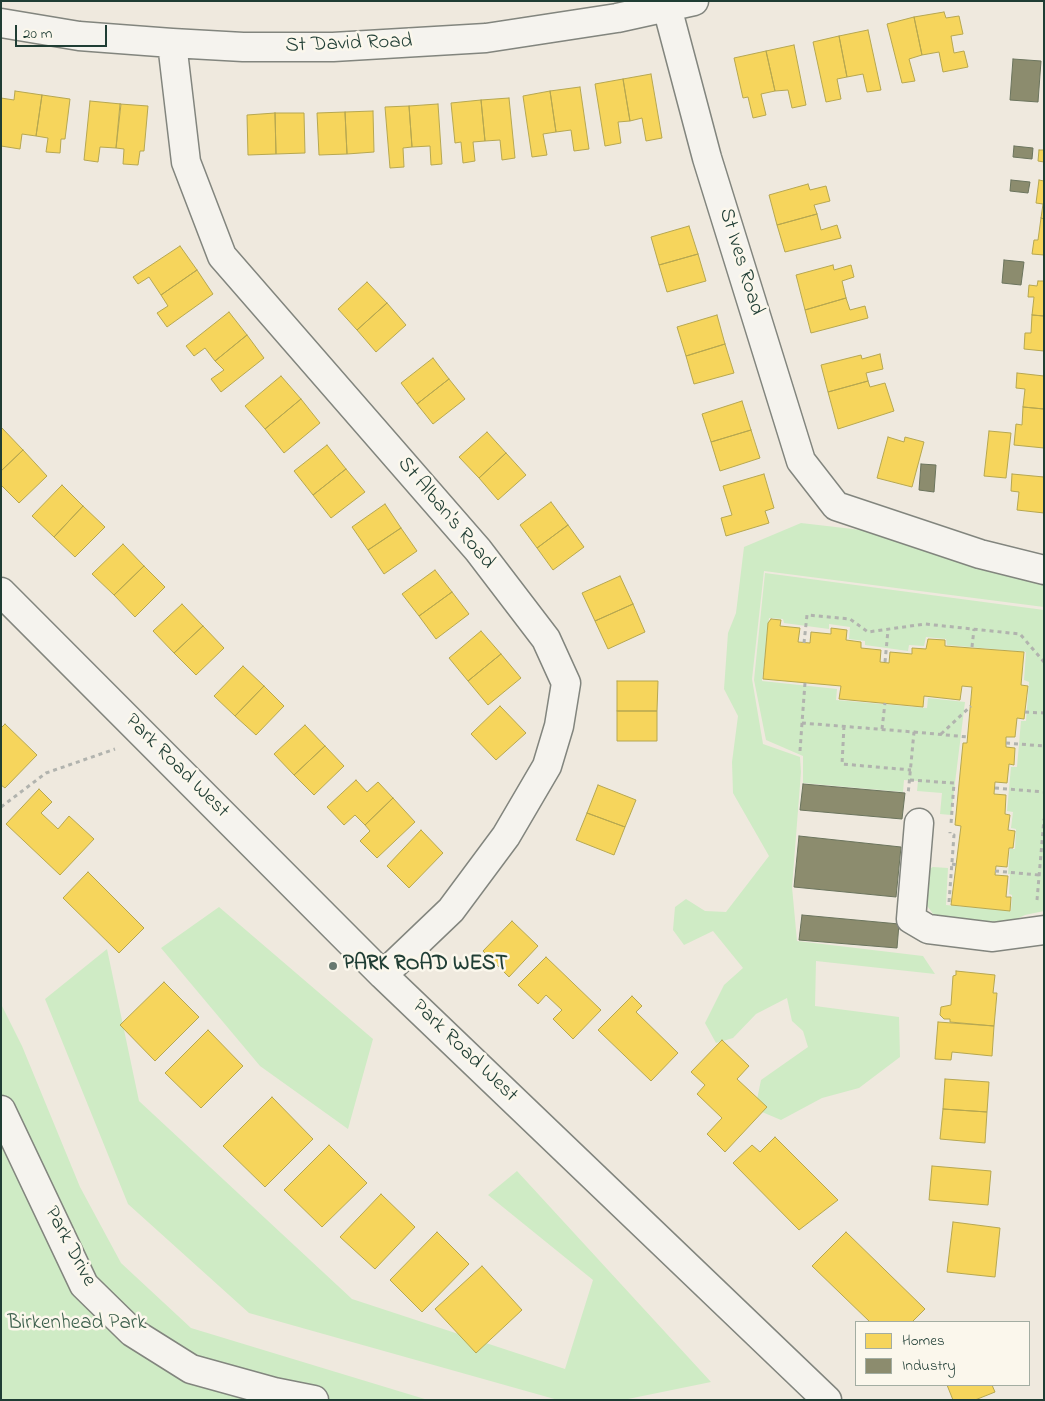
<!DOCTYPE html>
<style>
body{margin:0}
#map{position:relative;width:1045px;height:1401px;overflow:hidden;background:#efe9de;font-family:"Indie Flower",sans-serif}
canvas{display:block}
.frame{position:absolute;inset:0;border:2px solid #1f3d34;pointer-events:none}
.legend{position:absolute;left:855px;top:1321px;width:175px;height:65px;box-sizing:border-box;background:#fbf7ec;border:1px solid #a3ada2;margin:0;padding:6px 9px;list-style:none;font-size:15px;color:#1f3d34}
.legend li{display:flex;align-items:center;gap:10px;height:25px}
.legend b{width:25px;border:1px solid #a3ada2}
.scale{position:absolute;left:15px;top:25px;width:92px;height:22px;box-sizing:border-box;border:2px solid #1f3d34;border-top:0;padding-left:6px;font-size:15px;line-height:18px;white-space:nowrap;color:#1f3d34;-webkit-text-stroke:4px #fbf7ec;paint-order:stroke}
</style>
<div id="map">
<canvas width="1045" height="1401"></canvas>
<div class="frame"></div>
<ul class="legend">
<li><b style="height:14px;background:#f6d55c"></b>Homes</li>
<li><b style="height:14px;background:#8c8c6e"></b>Industry</li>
</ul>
<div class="scale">20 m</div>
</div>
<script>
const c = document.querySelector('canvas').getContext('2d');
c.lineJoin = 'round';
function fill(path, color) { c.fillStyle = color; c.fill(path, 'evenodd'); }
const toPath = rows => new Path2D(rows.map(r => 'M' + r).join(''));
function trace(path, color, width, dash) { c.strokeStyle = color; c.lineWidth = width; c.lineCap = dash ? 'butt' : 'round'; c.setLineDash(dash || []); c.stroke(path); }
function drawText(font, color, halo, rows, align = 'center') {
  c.font = font + ' "Indie Flower",sans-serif'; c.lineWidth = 5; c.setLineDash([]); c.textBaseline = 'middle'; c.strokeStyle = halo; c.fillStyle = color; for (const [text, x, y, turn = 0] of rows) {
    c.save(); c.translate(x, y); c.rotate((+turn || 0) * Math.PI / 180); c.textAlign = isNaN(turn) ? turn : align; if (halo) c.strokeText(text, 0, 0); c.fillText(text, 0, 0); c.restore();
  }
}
fill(toPath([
 [801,523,870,531,1044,574,1044,607,764,571,752,679,763,744,800,757,801,772,792,887,797,941,923,956,935,974,816,961,815,1006,899,1017,900,1057,859,1088,822,1098,781,1120,755,1109,761,1080,808,1047,803,1031,792,1021,787,998,756,1014,733,1038,716,1043,705,1023,724,985,743,968,713,931,684,945,673,930,675,907,686,899,705,911,726,912,769,856,733,793,732,762,738,716,724,689,728,633,736,613,744,547],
 [765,573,1044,610,1044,911,1025,915,1008,923,948,919,936,918,925,903,927,870,933,867,948,868,946,905,1011,911,1012,895,1009,894,1010,874,1008,874,1010,849,1015,849,1016,829,1011,828,1013,812,1007,811,1011,767,1017,767,1021,721,1026,721,1029,682,1024,680,1026,652,947,645,946,639,926,637,924,646,909,645,908,651,865,645,865,641,849,639,850,627,829,624,829,629,784,623,783,619,769,618,762,681,837,689,836,700,927,708,928,698,965,702,951,815,940,814,942,793,917,791,918,781,904,780,903,792,803,783,803,756,766,740,754,680],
 [219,907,373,1039,348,1129,260,1066,161,948],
 [107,949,139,1101,352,1299,565,1369,593,1280,488,1195,517,1171,711,1382,623,1400,558,1400,249,1313,128,1204,45,999],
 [1,1004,22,1046,80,1187,121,1263,191,1328,428,1400,1,1400]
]), '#cfebc5');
const homes = toPath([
 [944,12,946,18,959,16,963,34,951,36,954,53,964,51,968,67,943,72,939,52,922,55,914,17,944,12],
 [914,17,922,55,909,59,915,81,902,83,887,24,914,17],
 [868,30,881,90,867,92,863,74,847,77,839,36,868,30],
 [839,36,847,77,837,79,841,99,826,102,813,42,839,36],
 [794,45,806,105,792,108,788,90,775,91,766,51,794,45],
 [766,51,775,91,761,94,766,115,753,118,748,97,743,98,734,58,766,51],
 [651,74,662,138,646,141,642,118,630,121,623,79,651,74],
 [623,79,630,121,618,122,621,143,605,146,595,84,623,79],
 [580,87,589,149,574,151,571,130,556,132,550,91,580,87],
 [15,91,42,95,36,136,22,134,20,149,1,146,1,98,14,100,15,91],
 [550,91,556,132,543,134,547,155,532,157,523,96,550,91],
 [42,95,70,99,65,139,61,139,60,153,46,152,48,138,36,136,42,95],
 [509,98,515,158,502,160,500,140,485,141,481,100,509,98],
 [481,100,485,141,473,142,475,161,463,163,461,142,455,143,451,103,481,100],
 [90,101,121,104,116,148,100,147,98,162,84,160,90,101],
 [120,104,148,106,144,151,140,151,138,165,123,164,124,149,116,148,120,104],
 [438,104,442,164,431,165,430,146,412,147,409,106,438,104],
 [409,106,412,147,403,148,404,167,390,168,385,107,409,106],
 [373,111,374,152,347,154,345,112,373,111],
 [345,112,347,154,319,155,317,113,345,112],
 [275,113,304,113,305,153,276,154,275,113],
 [275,113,276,154,248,155,247,115,275,113],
 [1039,150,1044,150,1044,162,1038,161,1039,150],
 [1039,180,1044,181,1044,219,1041,218,1043,204,1036,203,1039,180],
 [808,184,810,190,826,186,830,201,814,205,817,214,777,225,769,195,808,184],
 [817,214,821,230,837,225,841,238,785,252,777,225,817,214],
 [1041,218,1044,219,1044,255,1032,254,1034,240,1038,240,1041,218],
 [689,226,698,254,659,265,651,237,689,226],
 [180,246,197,270,161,295,149,277,138,284,133,277,180,246],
 [698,254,706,281,667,292,659,265,698,254],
 [833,265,834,270,851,265,854,277,842,281,846,298,805,310,796,275,833,265],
 [197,270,213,294,167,327,157,313,168,306,161,295,197,270],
 [1038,281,1044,281,1044,316,1032,315,1034,297,1028,297,1029,285,1037,286,1038,281],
 [367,282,387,303,357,330,338,309,367,282],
 [846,298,850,310,865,306,868,318,811,333,805,310,846,298],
 [387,303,406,325,376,352,357,330,387,303],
 [229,312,247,335,215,361,205,348,194,356,186,346,229,312],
 [717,315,725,344,686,356,677,327,717,315],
 [1032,315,1044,316,1044,351,1024,349,1025,333,1031,333,1032,315],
 [247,335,264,358,221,392,211,379,224,370,215,361,247,335],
 [725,344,734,373,694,384,686,356,725,344],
 [880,354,883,369,866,373,868,381,828,392,821,365,861,355,862,359,880,354],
 [433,358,449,379,417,404,401,383,433,358],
 [1017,373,1044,376,1044,409,1023,407,1025,389,1016,388,1017,373],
 [281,376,301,399,265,429,245,406,281,376],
 [449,379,465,399,433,424,417,404,449,379],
 [868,381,870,387,885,383,894,411,838,429,828,392,868,381],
 [301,399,320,423,284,453,265,429,301,399],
 [742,401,751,430,711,442,702,414,742,401],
 [1023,407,1044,409,1044,448,1014,445,1016,424,1022,425,1023,407],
 [1,427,23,450,1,471,1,427],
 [751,430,760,458,720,471,711,442,751,430],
 [989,431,1011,433,1006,478,984,476,989,431],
 [487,432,506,453,479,478,459,457,487,432],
 [888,437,904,442,905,437,924,442,912,487,877,478,888,437],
 [327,445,346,469,313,495,294,471,327,445],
 [23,450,47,476,19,503,1,485,1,471,23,450],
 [506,453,526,475,498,500,479,478,506,453],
 [346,469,365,492,331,518,313,495,346,469],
 [764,474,774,508,765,511,769,523,726,536,721,518,732,515,723,486,764,474],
 [1012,474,1044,477,1044,513,1017,510,1019,492,1011,491,1012,474],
 [62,485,83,506,54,537,32,516,62,485],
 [551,502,568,525,537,548,520,525,551,502],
 [385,504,401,528,368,550,352,527,385,504],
 [83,506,105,527,75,557,54,537,83,506],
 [568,525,584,547,553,570,537,548,568,525],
 [401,528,417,551,384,574,368,550,401,528],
 [123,544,144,566,114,595,92,574,123,544],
 [144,566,165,587,135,617,114,595,144,566],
 [435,570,452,592,419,616,402,594,435,570],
 [620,576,633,604,595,621,582,593,620,576],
 [452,592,469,614,436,639,419,616,452,592],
 [182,604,203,626,174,653,153,631,182,604],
 [633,604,645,632,608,649,595,621,633,604],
 [771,619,781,620,780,626,800,628,798,642,810,643,811,632,831,634,831,628,847,630,846,640,861,642,861,648,881,650,880,662,889,663,890,652,912,654,912,648,926,649,928,639,945,640,945,646,1024,652,1021,685,1028,686,1024,719,1017,718,1015,737,1006,737,1006,747,1015,748,1014,765,1009,764,1007,783,995,782,994,794,1006,795,1005,814,1010,815,1008,830,1015,831,1013,848,1009,848,1007,867,996,866,995,875,1008,876,1006,897,1011,897,1010,911,951,905,961,826,955,825,963,743,967,743,972,687,962,686,960,700,924,696,923,707,839,699,841,686,763,679,768,623,771,619],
 [203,626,224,648,196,675,174,653,203,626],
 [481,631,501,654,468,681,449,658,481,631],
 [501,654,521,678,488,705,468,681,501,654],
 [243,666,264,686,235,716,214,696,243,666],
 [617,681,658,681,657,711,617,711,617,681],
 [264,686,284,706,256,735,235,716,264,686],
 [500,706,526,733,496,760,471,734,500,706],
 [617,711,657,711,657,741,617,741,617,711],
 [5,724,37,755,5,788,1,785,1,728,5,724],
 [305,725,325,746,294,775,274,754,305,725],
 [325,746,344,766,314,795,294,775,325,746],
 [356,780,367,792,378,782,393,798,365,825,355,815,344,825,327,807,356,780],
 [598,785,636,800,625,827,587,813,598,785],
 [39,789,52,802,41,813,58,829,69,816,94,839,60,875,6,824,39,789],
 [393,798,415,822,377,858,360,841,370,831,365,825,393,798],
 [587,813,625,827,614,855,576,840,587,813],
 [421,830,443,853,409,888,387,866,421,830],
 [88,872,144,928,119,953,63,898,88,872],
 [512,921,538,946,509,977,483,951,512,921],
 [546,957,601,1010,573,1039,553,1019,562,1010,546,995,538,1004,518,985,546,957],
 [956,971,995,975,993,993,997,993,994,1026,950,1022,950,1019,944,1019,940,1015,941,1007,951,1005,953,976,956,975,956,971],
 [164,982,199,1017,155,1061,120,1025,164,982],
 [632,996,642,1006,636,1012,678,1053,651,1081,598,1030,632,996],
 [938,1022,994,1026,992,1056,952,1052,951,1060,935,1059,938,1022],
 [208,1030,243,1066,201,1108,165,1073,208,1030],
 [722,1040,749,1066,737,1079,767,1107,725,1152,707,1134,722,1118,697,1094,705,1085,691,1072,722,1040],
 [945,1079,989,1082,987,1112,943,1109,945,1079],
 [272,1097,313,1139,265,1187,223,1146,272,1097],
 [943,1109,987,1112,985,1143,940,1139,943,1109],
 [775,1137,838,1200,799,1230,733,1163,752,1145,760,1152,775,1137],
 [329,1145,367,1183,322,1227,284,1190,329,1145],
 [932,1166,991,1171,988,1205,929,1200,932,1166],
 [381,1194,415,1227,375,1269,340,1237,381,1194],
 [953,1222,1000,1228,995,1277,947,1272,953,1222],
 [437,1232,469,1264,422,1312,390,1280,437,1232],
 [846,1232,925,1309,912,1322,870,1322,812,1266,846,1232],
 [482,1266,522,1310,476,1353,435,1309,482,1266],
 [947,1385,992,1385,995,1392,975,1400,953,1400,947,1385]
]);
fill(homes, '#f6d55c');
trace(homes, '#b6a750', 1);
const industry = toPath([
 [1013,59,1041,61,1038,102,1010,100,1013,59],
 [1014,146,1033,148,1032,159,1013,157,1014,146],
 [1011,180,1030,182,1028,193,1010,191,1011,180],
 [1004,260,1024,262,1021,285,1002,283,1004,260],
 [921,464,936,465,934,492,919,490,921,464],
 [803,784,905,793,902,819,800,810,803,784],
 [799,836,901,847,896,897,794,887,799,836],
 [802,915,899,924,897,948,799,940,802,915]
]);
fill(industry, '#8c8c6e');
trace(industry, '#6b745d', 1);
const minor = toPath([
 [667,7,707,158,801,461,836,506,980,554,1044,570],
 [1,23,79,36,172,43,243,47,333,47,486,38,617,18,694,1],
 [172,43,186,162,222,256,478,550,546,639,566,683,559,726,547,766,506,836,451,910,383,975],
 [1,592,383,975,827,1400],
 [919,823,911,919,928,929,993,937,1044,930],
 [1,1110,84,1285,132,1332,191,1369,274,1392,314,1400]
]);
trace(minor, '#82857e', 31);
trace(toPath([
 [804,643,807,615,850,619,868,632,925,624,1020,634,1044,662],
 [972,647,974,629],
 [885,662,888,630],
 [805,683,802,723,914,732,908,795],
 [1025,712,1044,713],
 [844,726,842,764,911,770],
 [882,729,885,703],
 [914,732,968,737],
 [941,734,971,706],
 [1006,743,1044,746],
 [800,751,802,723],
 [910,780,954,783,951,824],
 [995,788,1044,792],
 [1,807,46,773,115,749],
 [952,864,957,865],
 [995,871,1039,875],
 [1037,900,1044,819],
 [949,902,954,835,950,834,950,832]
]), '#b1b3ae', 3, [4, 4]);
trace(minor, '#f5f3ee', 28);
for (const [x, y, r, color] of [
 [333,966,5,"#687970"]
]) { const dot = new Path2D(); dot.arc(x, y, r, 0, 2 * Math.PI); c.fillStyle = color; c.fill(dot); trace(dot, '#fbf7ec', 2); }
drawText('21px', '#1f3d34', '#fbf7ec', [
 ["St David Road",349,45,-2],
 ["St Ives Road",740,262,73],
 ["St Alban's Road",445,514,50],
 ["Park Road West",176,767,45],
 ["Park Road West",464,1052,44],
 ["Park Drive",69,1247,62]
]);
drawText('bold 21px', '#1f3d34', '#fbf7ec', [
 ["PARK ROAD WEST",343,966]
], 'left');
drawText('21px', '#3d604d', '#fbf7ec', [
 ["Birkenhead Park",77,1325]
]);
</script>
